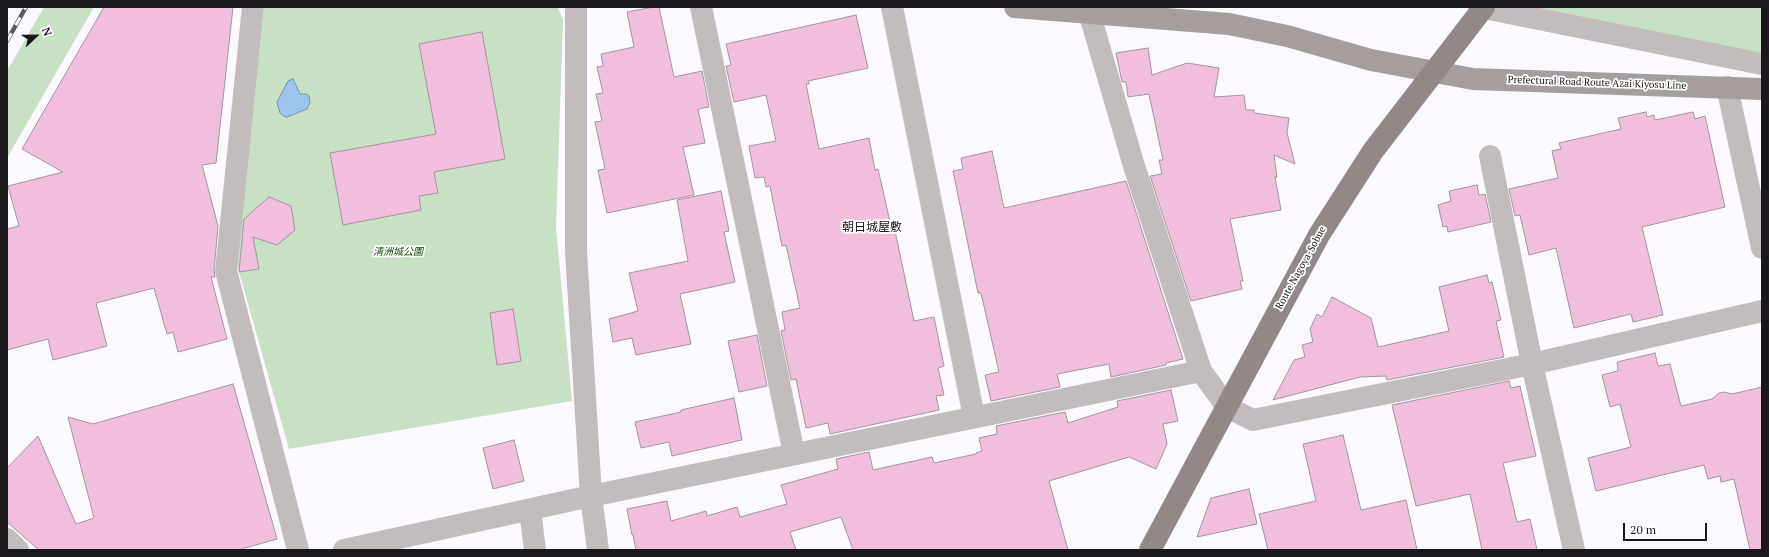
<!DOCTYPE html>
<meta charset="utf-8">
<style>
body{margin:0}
#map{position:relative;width:1769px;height:557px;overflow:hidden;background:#fbf9ff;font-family:"PT Serif",serif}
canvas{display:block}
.frame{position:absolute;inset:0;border:8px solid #19171b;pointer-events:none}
.north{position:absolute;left:16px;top:16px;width:40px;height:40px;-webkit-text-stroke:3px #fff;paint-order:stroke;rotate:68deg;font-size:11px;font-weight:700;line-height:16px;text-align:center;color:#19171b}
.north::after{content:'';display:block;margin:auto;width:14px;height:18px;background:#19171b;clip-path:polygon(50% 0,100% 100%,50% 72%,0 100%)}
.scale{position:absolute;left:1623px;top:523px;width:84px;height:18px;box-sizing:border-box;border:2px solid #19171b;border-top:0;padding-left:5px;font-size:12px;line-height:14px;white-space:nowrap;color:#19171b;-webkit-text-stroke:3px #fff;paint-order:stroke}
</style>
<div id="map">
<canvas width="1769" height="557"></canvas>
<div class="frame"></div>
<div class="north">N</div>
<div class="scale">20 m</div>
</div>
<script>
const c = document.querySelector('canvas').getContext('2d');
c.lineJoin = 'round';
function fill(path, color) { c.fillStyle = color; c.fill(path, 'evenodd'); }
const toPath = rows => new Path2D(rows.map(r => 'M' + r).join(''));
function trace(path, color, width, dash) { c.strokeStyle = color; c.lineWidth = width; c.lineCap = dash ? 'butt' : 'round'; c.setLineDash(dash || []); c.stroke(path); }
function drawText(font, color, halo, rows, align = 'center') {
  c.font = font + ' "PT Serif","Noto Sans JP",serif'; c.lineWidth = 3.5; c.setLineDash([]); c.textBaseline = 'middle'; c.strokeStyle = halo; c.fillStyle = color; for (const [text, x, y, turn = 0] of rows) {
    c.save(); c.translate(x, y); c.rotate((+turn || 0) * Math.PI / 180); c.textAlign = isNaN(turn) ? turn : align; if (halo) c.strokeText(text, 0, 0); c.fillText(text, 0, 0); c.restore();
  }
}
fill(toPath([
 [44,7,94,7,7,158,7,71],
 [264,7,558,7,563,20,556,227,572,401,289,449,237,265],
 [1519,7,1762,7,1762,53]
]), '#c8e0c4');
const water = toPath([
 [293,79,300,94,306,94,309,96,310,102,307,109,287,117,284,116,280,113,277,102,288,81,293,79]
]);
fill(water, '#9ec5ee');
trace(water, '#7691af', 1);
const building = toPath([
 [104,7,233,7,216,163,202,165,218,226,214,270,215,277,211,277,227,339,178,352,173,332,167,334,154,288,96,303,107,346,53,360,48,339,7,350,7,229,19,226,8,186,63,172,22,149,104,7],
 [654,7,659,7,674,77,702,71,709,107,698,109,705,143,683,147,694,195,607,213,598,170,605,169,595,122,602,121,596,94,603,93,597,67,603,66,601,54,634,47,627,12,654,7],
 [856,15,868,68,808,81,809,84,806,84,819,149,869,138,875,170,878,169,891,226,894,226,914,321,934,317,944,366,938,368,944,395,936,396,939,410,830,434,828,423,806,428,796,379,791,380,781,331,785,330,782,312,800,308,786,245,782,246,770,186,766,187,764,177,755,178,749,146,776,141,766,95,734,102,726,66,731,65,726,44,856,15],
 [482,32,505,159,434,172,438,193,419,196,421,210,343,225,330,153,436,134,419,44,482,32],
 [1148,48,1152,75,1187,63,1219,68,1214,97,1244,95,1246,110,1254,110,1254,113,1289,118,1287,133,1295,164,1274,155,1277,177,1275,177,1281,210,1230,219,1243,281,1240,281,1242,289,1191,301,1150,176,1162,174,1159,160,1163,160,1149,94,1128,97,1126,82,1122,82,1116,53,1148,48],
 [1646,112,1647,117,1654,115,1655,120,1693,112,1695,119,1705,116,1725,207,1642,227,1663,315,1633,322,1631,314,1574,328,1556,248,1529,255,1520,215,1515,216,1509,189,1558,178,1552,151,1561,149,1559,143,1621,129,1618,118,1646,112],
 [992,151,1004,208,1126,181,1183,359,1166,363,1166,365,1111,377,1109,364,1057,374,1060,387,991,401,985,375,999,372,981,293,978,293,953,171,963,169,961,158,992,151],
 [1477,185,1479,195,1485,194,1491,222,1448,232,1447,226,1443,227,1438,205,1451,201,1449,191,1477,185],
 [721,191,729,231,724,232,735,282,680,294,691,344,636,355,632,338,613,342,609,319,638,311,629,273,688,261,677,200,721,191],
 [269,197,291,206,295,230,277,245,253,237,259,269,239,272,244,219,269,197],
 [1487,275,1489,283,1492,282,1501,320,1496,321,1504,357,1387,380,1386,376,1360,377,1273,400,1294,360,1305,357,1302,345,1313,342,1310,329,1317,314,1322,317,1332,297,1371,318,1378,347,1449,331,1439,287,1487,275],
 [513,309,521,361,497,365,490,313,513,309],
 [757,335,767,386,739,392,728,341,757,335],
 [1655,353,1658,366,1670,364,1681,406,1712,399,1719,393,1725,392,1732,394,1762,387,1762,550,1750,550,1734,479,1721,482,1720,476,1708,479,1704,465,1596,491,1588,458,1631,447,1620,404,1610,407,1602,375,1618,371,1617,362,1655,353],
 [1509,381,1511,388,1520,386,1536,456,1503,463,1517,522,1530,519,1537,550,1482,550,1470,494,1416,506,1392,405,1509,381],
 [233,384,277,539,238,550,39,550,7,522,7,468,38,436,76,524,94,518,68,417,93,424,233,384],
 [1171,390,1178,421,1163,424,1167,444,1156,469,1129,457,1049,481,1068,550,853,550,841,517,790,532,796,550,636,550,633,535,632,535,627,509,667,501,671,521,706,511,707,516,737,507,740,517,787,504,781,485,838,469,836,459,869,452,873,470,932,457,934,463,976,454,976,453,982,451,979,438,997,434,996,426,1065,412,1068,423,1118,407,1117,401,1171,390],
 [734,398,742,440,672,456,669,442,641,448,635,422,681,412,681,410,734,398],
 [1343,435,1361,510,1406,500,1417,550,1268,550,1259,514,1316,501,1303,444,1343,435],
 [514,440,524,481,493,489,483,448,514,440],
 [1249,489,1257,524,1197,537,1211,498,1249,489]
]);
fill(building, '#f2bede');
trace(building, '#9f969b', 1);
trace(toPath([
 [253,7,226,271,298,550],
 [576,7,576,251,591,496,598,550],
 [701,7,794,454],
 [892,7,974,417],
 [1479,7,1762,64],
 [1089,12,1134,166,1201,371],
 [1727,87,1762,248],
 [1490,156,1532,364,1574,550],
 [530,510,535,550],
 [7,539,18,550],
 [344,550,591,496,1201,371,1227,407,1253,420,1532,364,1762,311]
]), '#c2bcbc', 22);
trace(toPath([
 [1015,7,1229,24,1287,36,1371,60,1473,79,1762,89]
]), '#a69e9d', 22);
trace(toPath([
 [1150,550,1319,235,1373,151,1484,7]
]), '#928987', 22);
const rail = toPath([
 [7,41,26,7]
]);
trace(rail, '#5d5b5f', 4.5);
trace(rail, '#fff', 3, [9]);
drawText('10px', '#19171b', '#fff', [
 ["Prefectural Road Route Azai Kiyosu Line",1597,83,2],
 ["Route Nagoya-Sobue",1301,268,-61]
]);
drawText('italic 10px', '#0a3c00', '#fff', [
 ["清洲城公園",398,252]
]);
drawText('12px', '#19171b', '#fff', [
 ["朝日城屋敷",872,228]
]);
</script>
